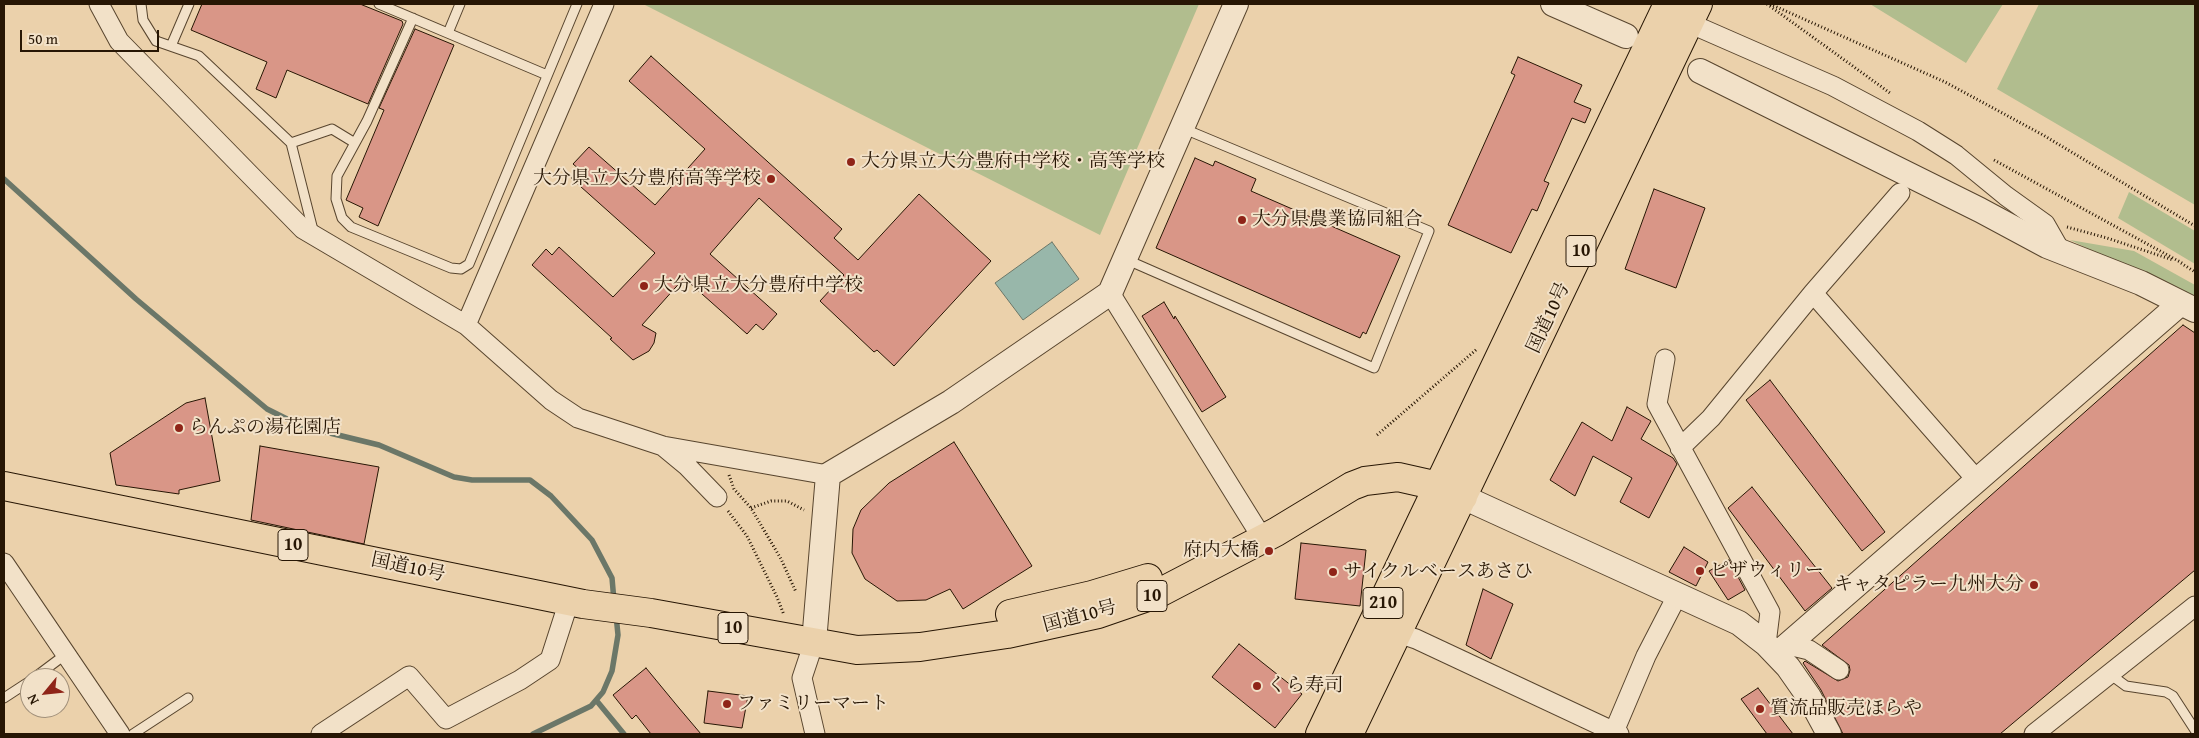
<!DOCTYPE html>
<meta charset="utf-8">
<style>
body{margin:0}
#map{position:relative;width:2199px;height:738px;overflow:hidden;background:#ebd1ab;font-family:"Gentium Book Plus",serif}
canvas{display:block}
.frame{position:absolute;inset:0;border:5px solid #271604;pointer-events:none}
.north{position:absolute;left:20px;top:668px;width:50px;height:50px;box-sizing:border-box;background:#f2e1c8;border:1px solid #a1907a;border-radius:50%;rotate:242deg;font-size:14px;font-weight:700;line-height:20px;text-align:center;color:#271604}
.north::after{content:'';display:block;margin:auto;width:18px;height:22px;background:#8f2418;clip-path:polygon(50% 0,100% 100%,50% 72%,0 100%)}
.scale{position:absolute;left:20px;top:30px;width:139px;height:22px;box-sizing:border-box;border:2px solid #271604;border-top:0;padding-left:6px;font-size:15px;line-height:18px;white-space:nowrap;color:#271604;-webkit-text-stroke:4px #f2e1c8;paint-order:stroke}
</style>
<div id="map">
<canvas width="2199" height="738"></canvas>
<div class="frame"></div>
<div class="north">N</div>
<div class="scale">50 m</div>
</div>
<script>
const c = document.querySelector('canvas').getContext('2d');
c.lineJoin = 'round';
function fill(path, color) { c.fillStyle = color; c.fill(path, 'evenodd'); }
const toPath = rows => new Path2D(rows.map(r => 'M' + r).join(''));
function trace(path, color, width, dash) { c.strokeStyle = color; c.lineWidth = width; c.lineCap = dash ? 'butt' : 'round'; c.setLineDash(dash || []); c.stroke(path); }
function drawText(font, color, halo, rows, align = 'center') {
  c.font = font + ' "Gentium Book Plus","Noto Serif JP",serif'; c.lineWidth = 4; c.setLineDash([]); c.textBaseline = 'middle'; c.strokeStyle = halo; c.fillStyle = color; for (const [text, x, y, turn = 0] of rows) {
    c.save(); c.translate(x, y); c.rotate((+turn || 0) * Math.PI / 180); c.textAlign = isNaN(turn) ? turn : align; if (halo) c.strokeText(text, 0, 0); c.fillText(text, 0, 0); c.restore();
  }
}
fill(toPath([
 [643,4,1199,4,1100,235],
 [1870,4,2003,4,1966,63],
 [2039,4,2195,4,2195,205,1997,89],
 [2129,192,2195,231,2195,264,2118,218],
 [2070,240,2134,251,2195,285,2195,301,2184,294]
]), '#b1bd8e');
const water = toPath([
 [1052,242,1079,279,1023,320,995,283,1052,242]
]);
fill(water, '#98b7aa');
trace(water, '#6b7768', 1);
trace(toPath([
 [4,179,136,299,267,409,301,426,379,445,454,477,472,480,530,480,551,496,592,540,612,578,614,601],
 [596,700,624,734],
 [533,734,591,706,603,692,612,671,618,635,616,615]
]), '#6b7768', 5.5);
const building = toPath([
 [202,4,360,4,402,21,403,24,368,104,287,70,276,98,256,89,267,62,191,30,202,4],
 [415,29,454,45,378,226,359,217,363,208,346,200,384,110,379,108,415,29],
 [651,56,842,229,834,238,858,260,919,194,991,261,894,366,877,350,874,352,820,301,844,275,759,198,710,254,777,314,763,330,756,324,747,334,684,278,642,325,656,333,654,343,649,351,633,360,610,339,612,338,532,265,546,249,552,255,559,247,613,297,655,253,571,178,579,169,573,164,589,147,655,205,705,149,629,81,651,56],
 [1518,57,1582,85,1574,102,1591,109,1585,123,1572,118,1544,181,1549,183,1537,211,1532,209,1511,253,1448,225,1515,75,1511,73,1518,57],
 [1195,158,1213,166,1215,161,1256,179,1251,191,1400,256,1366,334,1363,332,1360,338,1156,248,1195,158],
 [1654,189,1705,208,1676,288,1625,269,1654,189],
 [1164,302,1174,319,1175,316,1226,397,1202,412,1142,316,1164,302],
 [2183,325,2195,333,2195,570,2000,734,1843,734,1821,690,1803,663,1805,661,1838,681,1848,677,1850,670,1849,665,1822,645,2183,325],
 [1770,380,1885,532,1862,551,1746,400,1770,380],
 [205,398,220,481,179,490,179,494,116,485,110,453,186,403,205,398],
 [1627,407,1651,421,1641,439,1673,458,1677,464,1649,518,1620,502,1632,478,1593,456,1575,496,1550,480,1582,422,1612,441,1627,407],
 [954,442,1032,566,963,609,950,589,926,600,897,601,865,579,852,553,853,529,861,510,889,483,954,442],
 [260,446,379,467,364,544,251,520,260,446],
 [1752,487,1832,588,1805,611,1728,508,1752,487],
 [1301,543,1366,550,1360,606,1295,599,1301,543],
 [1684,547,1708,562,1696,586,1669,572,1684,547],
 [1729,560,1745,590,1728,600,1709,571,1729,560],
 [1483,589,1513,604,1491,659,1466,645,1483,589],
 [1239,644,1302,694,1275,728,1212,677,1239,644],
 [646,668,679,708,701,734,651,734,636,715,632,719,613,695,646,668],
 [1758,688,1793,734,1767,734,1741,699,1758,688],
 [708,691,748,696,742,728,704,723,708,691]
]);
fill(building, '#d99687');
trace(building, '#271604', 1);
const service = toPath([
 [141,4,143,20,156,41,199,56,291,143,314,234],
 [379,4,547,75],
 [413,18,367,121,337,176,336,199,342,218,351,227,451,268,461,269,469,264,577,4],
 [448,33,460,4],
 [171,46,189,4],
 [291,143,332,129,355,143],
 [1125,259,1374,368,1429,231,1182,128],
 [2111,675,2126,686,2166,692,2173,696,2195,730],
 [34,678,66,654],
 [4,698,30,681],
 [133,734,188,698]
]);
const minor = toPath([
 [99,4,119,41,303,229,466,325,551,400,578,418,663,446,828,475],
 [1689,23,1833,86,1918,131,1956,155,2006,196,2045,224,2061,252],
 [1110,293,1256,528],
 [1813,293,1976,479],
 [466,325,604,4],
 [1665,359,1657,404,1770,612,1766,644],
 [664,447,687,466,717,497],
 [1680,448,1711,418,1813,293,1900,193],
 [4,563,120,734],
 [1398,633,1416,639,1619,734],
 [814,642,802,678,815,734],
 [1788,645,1809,650,1839,670],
 [321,734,409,676,446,719,520,680,550,660,569,601],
 [1613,734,1646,656,1678,594],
 [2034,734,2195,606]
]);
const tertiary = toPath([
 [1553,4,1626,36],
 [1700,71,1980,210,2047,246,2141,283,2195,310],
 [1463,497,1739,623,1766,644,1788,667,1809,697,1829,734],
 [814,642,828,475,951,402,1110,293,1236,4],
 [1777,654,2181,303]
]);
const trunk = toPath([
 [4,486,583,604,651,613,857,650,920,647,1007,634,1098,614,1159,593,1276,532,1352,486,1365,481,1398,477,1438,486,1463,497],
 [1010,614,1092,595,1148,578],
 [1320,734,1668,4],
 [1349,734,1698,4]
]);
trace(service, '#58452e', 11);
trace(minor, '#58452e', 21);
trace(tertiary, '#58452e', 26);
trace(trunk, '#271604', 30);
trace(toPath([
 [1767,4,1890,93],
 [1770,4,1945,82,2043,135,2195,226],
 [1994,160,2182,263],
 [2067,227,2107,238,2173,260],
 [2181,263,2195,272],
 [1377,435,1477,349],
 [729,475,734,489,751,508,781,559,796,592],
 [751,508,771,501,787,501,804,510],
 [728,511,747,536,777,597,784,615]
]), '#271604', 3, [1, 2.5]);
trace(service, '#f2e1c8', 9);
trace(minor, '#f2e1c8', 19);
trace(tertiary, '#f2e1c8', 24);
trace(trunk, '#ebd1ab', 28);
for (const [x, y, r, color] of [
 [851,162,5,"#8f2418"],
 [771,179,5,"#8f2418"],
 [1242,220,5,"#8f2418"],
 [644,286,5,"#8f2418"],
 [179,428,5,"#8f2418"],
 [1269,551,5,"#8f2418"],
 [1700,571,5,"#8f2418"],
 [1333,572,5,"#8f2418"],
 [2034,585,5,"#8f2418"],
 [1257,686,5,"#8f2418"],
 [727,704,5,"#8f2418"],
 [1760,709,5,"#8f2418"]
]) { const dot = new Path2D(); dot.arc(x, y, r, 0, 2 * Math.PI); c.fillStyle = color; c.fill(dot); trace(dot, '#f2e1c8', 2); }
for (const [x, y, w] of [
 [1581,251,30],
 [293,545,30],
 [1152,596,30],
 [1383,603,40],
 [733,628,30]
]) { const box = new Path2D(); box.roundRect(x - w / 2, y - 15.5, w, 31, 4); c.fillStyle = '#f2e1c8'; c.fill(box); trace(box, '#271604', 1); }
drawText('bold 18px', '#271604', null, [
 ["10",1581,251],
 ["10",293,545],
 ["10",1152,596],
 ["210",1383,603],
 ["10",733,628]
]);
drawText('19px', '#271604', '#f2e1c8', [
 ["大分県立大分豊府中学校・高等学校",861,162],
 ["大分県立大分豊府高等学校",761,179,"right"],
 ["大分県農業協同組合",1252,220],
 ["大分県立大分豊府中学校",654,286],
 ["らんぷの湯花園店",189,428],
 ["府内大橋",1259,551,"right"],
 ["ピザウィリー",1710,571],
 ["サイクルベースあさひ",1343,572],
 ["キャタピラー九州大分",2024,585,"right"],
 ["くら寿司",1267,686],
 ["ファミリーマート",737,704],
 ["質流品販売ほらや",1770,709]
], 'left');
drawText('19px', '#271604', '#f2e1c8', [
 ["国道10号",1549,318,-65],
 ["国道10号",408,568,12],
 ["国道10号",1080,617,-15]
]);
</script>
